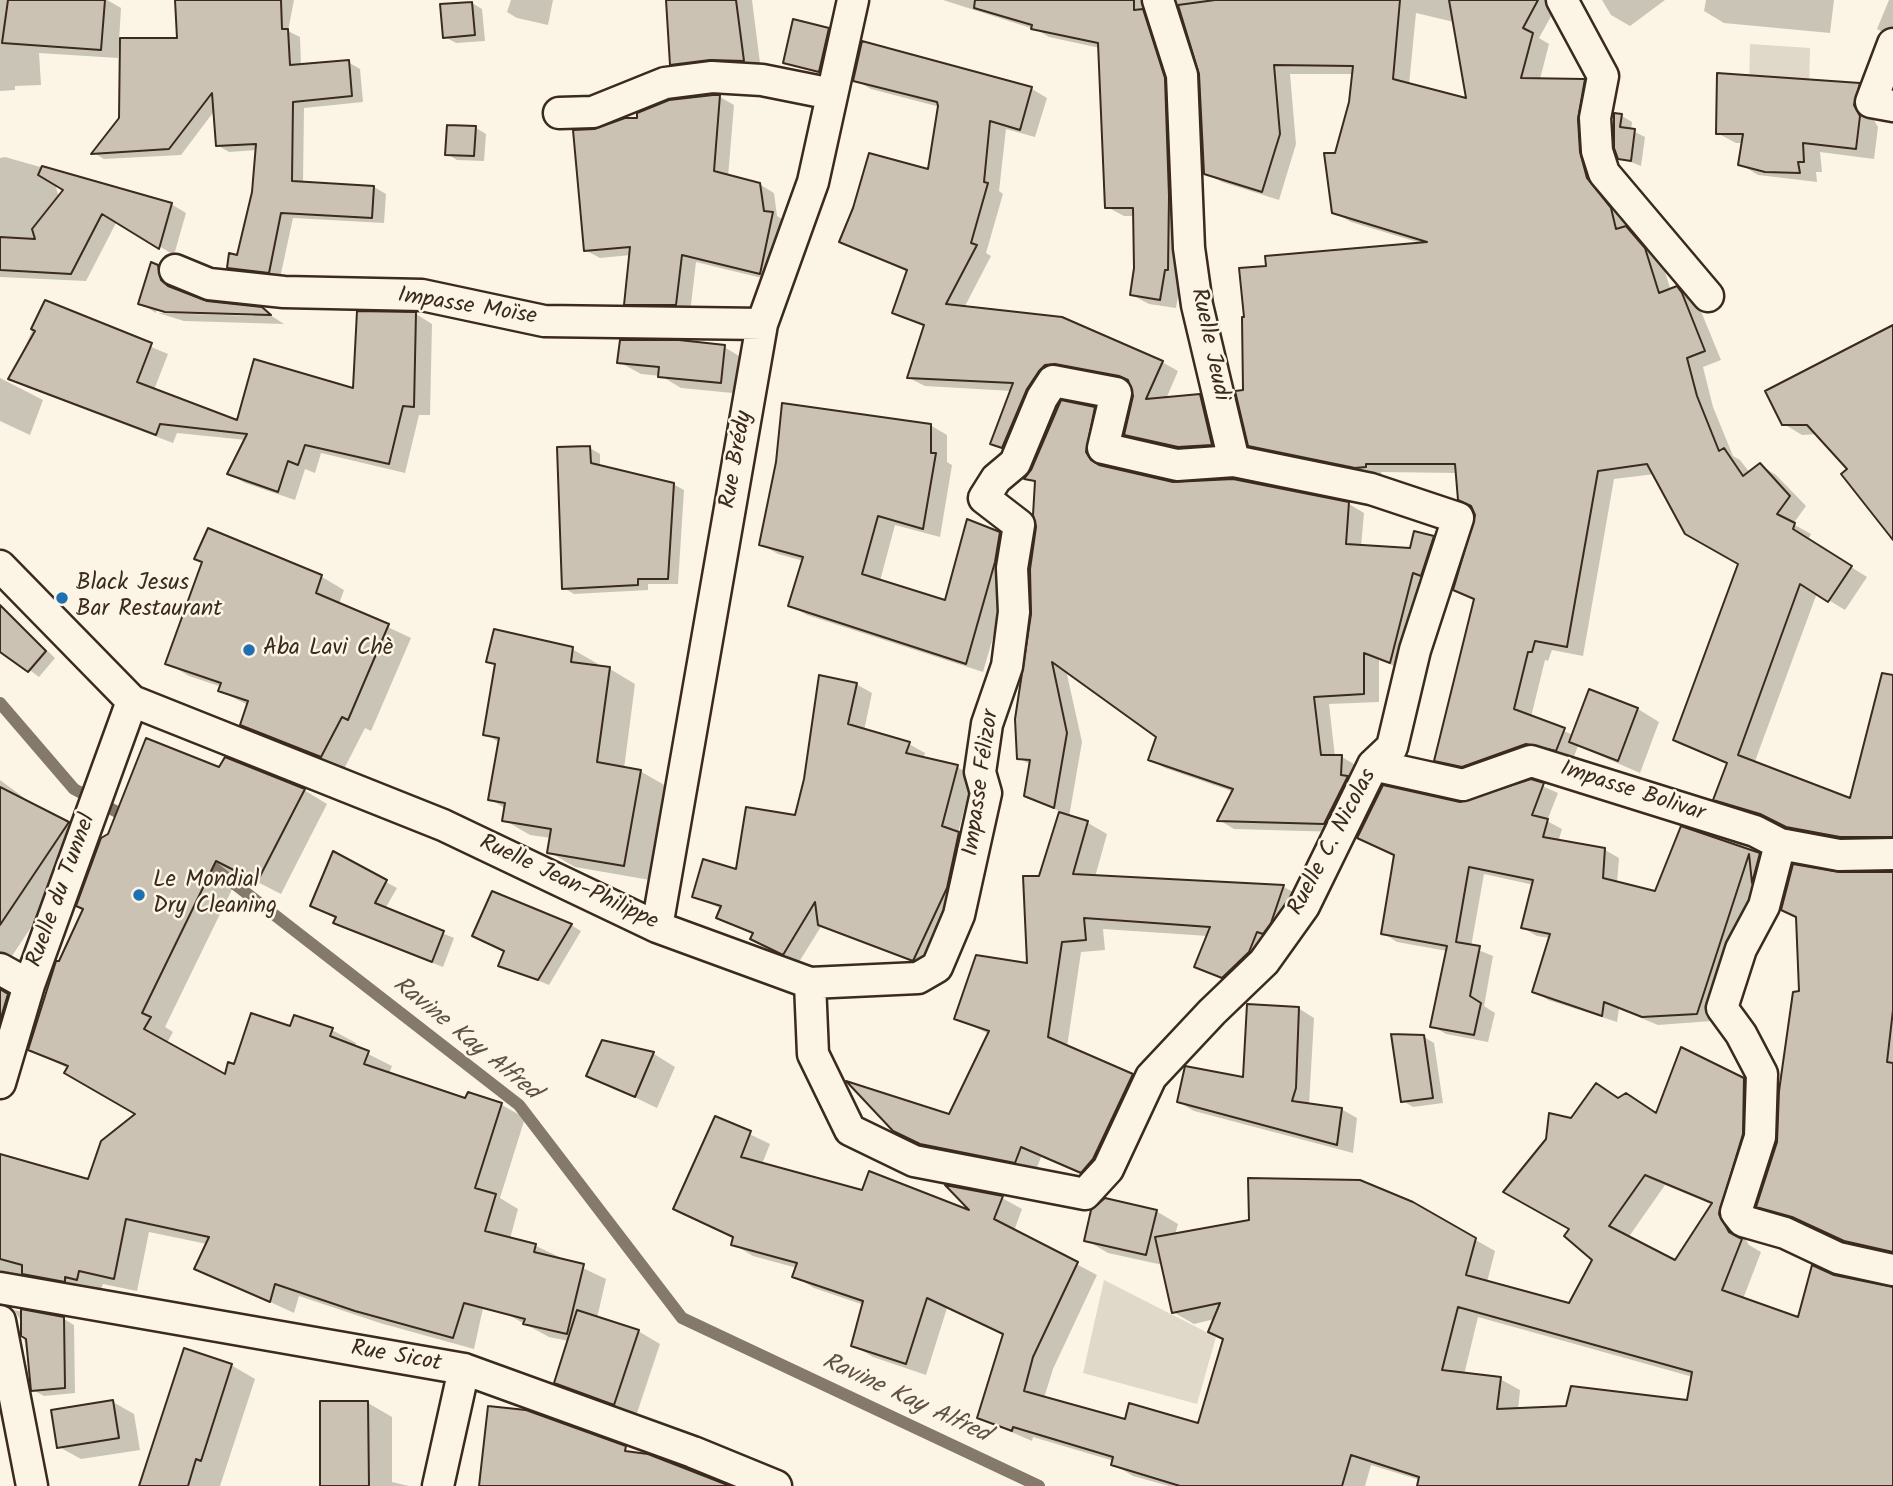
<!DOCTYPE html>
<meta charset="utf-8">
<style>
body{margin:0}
canvas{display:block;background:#fcf5e5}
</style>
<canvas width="1893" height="1486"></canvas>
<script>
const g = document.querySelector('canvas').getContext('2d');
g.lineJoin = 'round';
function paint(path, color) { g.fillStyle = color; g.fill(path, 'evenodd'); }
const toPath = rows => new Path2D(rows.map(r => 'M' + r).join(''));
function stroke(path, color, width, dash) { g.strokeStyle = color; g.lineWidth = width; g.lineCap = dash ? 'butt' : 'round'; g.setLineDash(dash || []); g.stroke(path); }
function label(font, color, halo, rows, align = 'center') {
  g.font = font + ' Kalam,sans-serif'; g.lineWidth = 5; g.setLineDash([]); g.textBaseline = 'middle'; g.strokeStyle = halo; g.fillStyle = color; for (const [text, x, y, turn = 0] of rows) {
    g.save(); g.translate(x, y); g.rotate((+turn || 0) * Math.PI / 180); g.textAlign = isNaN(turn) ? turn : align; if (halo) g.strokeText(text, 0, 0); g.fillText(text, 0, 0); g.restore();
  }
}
paint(toPath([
 [1750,44,1810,48,1809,91,1749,89],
 [1104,1280,1216,1337,1197,1404,1083,1373]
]), '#e0d8c8');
paint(toPath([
 [0,0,107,0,121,8,118,58,39,53,41,85,15,86,15,90,0,91],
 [177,0,294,0,288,31,300,37,301,66,348,62,360,69,363,102,304,108,303,183,374,187,386,194,384,223,293,218,280,278,240,274,228,267,238,257,253,193,257,150,229,152,217,145,215,110,181,155,104,159,94,153,178,40],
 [511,0,553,0,548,25,517,18,507,12],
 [666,0,752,0,761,71,689,74,671,64],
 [943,0,1160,0,1181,89,1181,278,1176,308,1149,304,1132,295,1136,268,1135,216,1124,216,1107,207,1100,48,1049,37,1037,30],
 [1176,0,1560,0,1539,38,1549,44,1540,79,1583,78,1599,88,1594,129,1630,230,1643,238,1661,259,1671,291,1677,288,1698,304,1721,360,1703,367,1713,407,1733,456,1740,460,1750,473,1760,465,1776,475,1806,506,1793,524,1811,534,1808,540,1867,577,1845,610,1817,593,1754,764,1851,800,1893,728,1893,845,1858,846,1804,836,1779,823,1731,808,1715,799,1729,764,1675,739,1740,563,1655,474,1614,479,1583,656,1552,650,1548,661,1545,660,1531,717,1573,735,1590,691,1638,709,1659,722,1640,773,1578,746,1573,759,1480,775,1453,769,1436,760,1476,600,1455,589,1477,515,1457,473,1381,472,1382,476,1373,476,1267,455,1250,445,1244,392,1424,244,1351,222,1334,212,1336,154,1351,103,1354,74,1290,74,1296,144,1279,200,1222,182,1205,173,1200,69],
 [1416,13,1454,22,1468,100,1409,85],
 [1602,0,1665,0,1630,26,1611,15],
 [1706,0,1834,0,1830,33,1724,23,1704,11],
 [1889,0,1893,0,1893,38,1877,29],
 [472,3,482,9,485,41,456,43,445,37],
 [828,29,839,35,830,77,785,62],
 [863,44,1032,89,1047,98,1035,137,1006,129,999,191,1003,194,986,253,991,256,964,308,1162,362,1178,371,1166,399,1200,396,1216,405,1227,453,1196,455,1142,443,1126,434,1135,396,1131,383,1073,372,1008,452,992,443,1012,391,925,386,909,378,925,327,894,312,908,272,841,241,929,171,940,107,871,89,855,80],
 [1859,84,1877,95,1872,117,1878,127,1874,159,1820,152,1822,172,1816,172,1817,182,1758,175,1740,164,1743,143,1736,143,1717,133],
 [720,97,734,105,728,177,759,184,774,193,777,216,787,222,774,281,696,262,690,313,640,312,626,304,631,255,600,258,585,250,594,131,638,120,670,102],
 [1622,116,1632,122,1631,130,1645,137,1641,166,1620,158,1616,147],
 [476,128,486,134,484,161,457,160,447,154],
 [5,157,171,204,186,213,174,255,117,221,86,281,0,277,0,158],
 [55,183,66,189,59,198],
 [158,267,175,277,178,292,206,303,261,309,284,324,184,321,158,313,255,316,246,312,156,310,156,313,140,303],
 [45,302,168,354,154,390,238,422,355,390,416,314,432,324,430,415,419,415,405,473,321,453,315,473,305,469,295,500,245,483,229,474,246,440,177,433,173,443,26,387,11,378],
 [1893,327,1893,529,1850,469,1818,434,1802,435,1784,424],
 [724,347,746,360,743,394,681,388,661,376,641,374,619,362],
 [0,378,43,400,30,435,0,421],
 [1094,408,1109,417,1101,462,1104,468,1173,484,1349,504,1364,513,1361,547,1411,550,1433,538,1448,546,1405,670,1379,660,1379,702,1329,704,1335,757,1342,757,1357,766,1340,832,1234,829,1219,820,1234,792,1165,768,1150,759,1158,737,1066,670,1082,742,1069,817,1088,823,1107,834,1095,877,1284,887,1303,898,1243,988,1196,966,1208,936,1103,929,1105,950,1081,952,1067,1047,1152,1086,1101,1183,1041,1157,1035,1173,941,1155,894,1130,950,1116,989,1034,956,1018,1029,965,1041,877,1061,812,1026,795,1031,765,1019,758,1038,528,1037,484,1026,478],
 [930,425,947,435,947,462,952,465,940,537,895,525,880,581,946,602,999,534,1016,544,1012,572,983,672,807,615,790,605,804,561,778,554,761,544],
 [590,448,600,454,600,467,673,484,684,490,678,584,648,584,648,590,574,594,564,588],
 [209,530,322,577,344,590,339,604,411,638,371,731,365,728,344,769,264,737,242,724,248,705,220,691,222,687,189,676,167,663,204,562],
 [0,606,55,658,39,677,0,648],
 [572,649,598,664,598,667,610,669,635,684,624,769,640,771,666,786,650,880,575,867,549,852,551,838,530,835,504,820,506,809,490,799,500,743,485,734,496,665,488,661],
 [856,684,872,693,864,731,909,744,925,753,923,759,957,767,973,776,958,833,975,843,929,968,822,925,799,962,767,947,754,934,719,917,722,909,694,897,738,871,796,817],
 [220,769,304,790,327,804,281,894,240,873,165,1027,173,1032,167,1043,226,1077,235,1067,291,1028,295,1018,332,1030,356,1043,354,1047,392,1066,389,1074,467,1101,469,1094,502,1105,525,1118,500,1198,518,1209,510,1239,536,1246,606,1279,597,1318,638,1331,660,1344,636,1416,578,1395,556,1382,569,1341,549,1337,501,1311,489,1281,474,1349,380,1323,299,1296,294,1313,197,1268,207,1244,149,1232,137,1291,103,1284,100,1292,6,1299,7,1310,17,1319,7,1328,19,1407,0,1410,0,1156,89,1181,138,1114,69,1069,30,1049],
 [0,780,39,809,91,837,0,974],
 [1531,781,1558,793,1547,821,1562,829,1558,842,1605,850,1619,858,1617,883,1656,893,1682,829,1759,855,1773,863,1757,884,1712,1021,1658,1025,1619,1009,1617,1022,1548,1000,1534,991,1550,938,1537,936,1523,928,1534,885,1484,874,1471,947,1493,956,1484,1006,1495,1013,1488,1042,1446,1034,1432,1026,1447,951,1397,942,1383,933,1460,804],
 [334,854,397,888,385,909,454,938,443,967,346,929,336,923,338,918,312,905],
 [1893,873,1893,1259,1866,1252,1814,1228,1778,1217,1758,1206,1778,1142,1801,993,1798,918,1783,910,1839,874],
 [571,925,581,931,549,985,500,965],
 [0,976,7,980,9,994,31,1009,0,1050],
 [1298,1008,1314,1018,1309,1105,1341,1109,1357,1118,1353,1153,1194,1111,1179,1102,1244,1079],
 [1424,1037,1434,1043,1443,1103,1413,1107,1403,1101],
 [603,1042,654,1054,675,1067,657,1108,588,1075],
 [1744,1080,1764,1091,1738,1227,1749,1245,1761,1252,1743,1299,1799,1319,1834,1277,1893,1287,1893,1486,1422,1486,1420,1480,1371,1465,1365,1486,1169,1486,1133,1476,1113,1464,1114,1461,1033,1437,1032,1441,979,1418,1005,1335,947,1308,926,1375,873,1357,853,1345,864,1305,814,1288,794,1276,797,1268,753,1256,733,1244,734,1238,675,1208,716,1118,770,1144,762,1164,863,1192,976,1214,1002,1198,1022,1209,1014,1231,1097,1275,1053,1369,1044,1398,1126,1421,1199,1425,1224,1340,1210,1332,1215,1319,1194,1324,1173,1312,1163,1265,1108,1253,1086,1240,1156,1211,1178,1224,1175,1235,1412,1204,1495,1251,1487,1282,1569,1305,1595,1260,1572,1229,1572,1120,1597,1085,1620,1099,1626,1095,1658,1114],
 [1665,1185,1713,1205,1676,1263,1628,1238],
 [1478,1317,1693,1377,1689,1401,1518,1410,1520,1390,1500,1379,1464,1375],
 [14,1310,64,1319,74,1325,75,1393,44,1396,33,1390,21,1321],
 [231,1365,255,1379,220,1486,140,1486],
 [113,1402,134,1414,140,1450,81,1459,59,1447],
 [368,1403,392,1417,392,1482,409,1486,322,1486]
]), '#0003');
stroke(toPath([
 [0,703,74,789,132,820],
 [200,857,519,1105,682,1318,1039,1486]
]), '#85796b', 12);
const building = toPath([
 [8,0,105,0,101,50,2,43,8,0],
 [175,0,281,0,282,29,288,29,290,65,349,60,352,96,293,102,292,181,374,186,372,218,281,213,269,273,227,268,229,253,237,255,252,192,256,144,216,146,212,93,169,149,91,154,119,118,120,38,177,38,175,0],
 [666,0,736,0,744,61,710,60,670,65,666,0],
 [975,0,1134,0,1134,10,1143,9,1165,78,1169,196,1168,270,1165,270,1160,300,1130,295,1134,268,1133,208,1105,208,1098,43,1031,29,1032,25,974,8,975,0],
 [1215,0,1400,0,1393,79,1466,98,1449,0,1538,0,1523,28,1533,33,1521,78,1585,79,1578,119,1580,152,1587,178,1611,208,1616,229,1626,226,1645,248,1659,293,1677,286,1682,293,1705,351,1687,358,1697,396,1719,451,1724,448,1743,476,1760,463,1790,496,1777,514,1795,523,1793,529,1852,566,1828,602,1800,584,1738,755,1850,798,1882,673,1893,675,1893,837,1840,837,1786,827,1760,814,1713,800,1727,763,1673,740,1738,564,1685,534,1647,464,1598,471,1567,647,1535,641,1532,652,1528,652,1514,709,1565,728,1556,751,1526,744,1462,767,1434,761,1474,599,1453,590,1475,515,1471,506,1458,500,1455,464,1366,464,1366,467,1355,468,1248,446,1235,391,1243,390,1242,317,1244,317,1239,268,1266,266,1265,256,1427,242,1332,213,1324,153,1335,153,1349,102,1353,66,1274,65,1280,134,1262,192,1204,174,1199,74,1178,5,1215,0],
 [472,2,475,35,443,38,440,4,472,2],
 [793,19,829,28,819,72,783,63,793,19],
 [862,41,1032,87,1020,130,990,121,984,182,988,183,971,243,977,245,946,304,1062,317,1163,361,1146,399,1200,394,1212,445,1178,447,1124,435,1133,396,1128,380,1119,376,1055,364,1045,365,1039,371,1027,389,1002,448,990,444,1013,383,907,378,924,325,892,313,907,270,839,242,853,208,869,153,928,169,938,106,937,102,853,81,862,41],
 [1717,73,1860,83,1854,105,1860,116,1856,149,1803,143,1804,162,1798,162,1800,173,1765,172,1738,165,1743,134,1716,134,1717,73],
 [713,95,720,95,714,171,760,183,764,211,773,212,760,274,682,255,676,305,624,305,630,247,584,251,573,130,594,129,625,118,637,118,637,113,669,100,713,95],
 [1614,113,1622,114,1620,127,1635,129,1631,161,1618,159,1614,148,1614,113],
 [447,125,476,126,474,156,445,155,447,125],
 [42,166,172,203,159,249,102,214,71,274,0,270,0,237,35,239,32,229,63,190,38,175,42,166],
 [151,262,158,265,161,280,168,286,207,301,262,307,271,315,165,312,138,304,151,262],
 [45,300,152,343,137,382,237,420,254,359,353,388,357,311,416,312,414,407,403,406,389,464,305,445,298,465,288,461,278,492,227,474,247,434,160,424,156,435,8,379,35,331,31,329,45,300],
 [1893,325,1893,540,1841,474,1847,469,1807,425,1782,425,1765,391,1893,325],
 [620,340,679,340,725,345,721,383,658,377,659,367,617,363,620,340],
 [1061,400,1095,407,1086,452,1091,460,1099,465,1173,482,1233,479,1349,502,1346,544,1410,548,1414,531,1434,536,1421,576,1413,573,1390,663,1364,653,1364,694,1314,697,1321,755,1342,755,1341,775,1348,776,1324,824,1217,821,1233,789,1148,760,1156,737,1052,662,1067,733,1054,808,1024,796,1030,760,1017,759,1015,719,1031,614,1030,569,1036,527,1033,515,1035,481,1024,479,1031,470,1061,400],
 [782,403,931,424,931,453,936,453,923,529,878,516,862,574,945,600,967,519,1000,532,995,562,966,664,788,606,803,557,759,545,776,462,782,403],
 [590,446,591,463,674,483,668,579,638,579,638,585,562,589,557,447,590,446],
 [208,528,322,575,316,593,389,624,348,720,342,717,321,757,240,725,248,701,218,691,221,683,165,664,202,562,194,559,208,528],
 [0,605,46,651,28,672,0,652,0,605],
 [494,629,573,647,571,662,610,667,597,762,641,770,624,866,547,853,551,829,502,821,505,803,488,800,499,738,483,735,495,664,486,662,494,629],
 [819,675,857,683,848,724,910,742,906,753,958,765,942,826,959,832,947,888,913,961,818,925,815,902,783,955,750,939,753,933,716,918,721,906,692,897,703,859,736,869,746,807,795,815,804,779,819,675],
 [1589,689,1638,708,1618,761,1569,742,1589,689],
 [146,738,219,767,225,757,305,789,257,882,216,861,142,1013,151,1017,144,1029,225,1074,228,1062,234,1064,251,1013,290,1026,294,1015,333,1028,330,1036,369,1051,364,1064,465,1098,468,1092,502,1103,475,1188,496,1194,485,1231,536,1244,534,1252,584,1264,567,1334,523,1324,525,1319,464,1303,453,1338,355,1311,275,1284,270,1302,194,1269,209,1237,126,1219,114,1279,79,1271,77,1280,65,1277,65,1282,22,1274,22,1265,0,1259,0,1154,88,1179,101,1141,135,1114,64,1073,68,1066,28,1050,56,961,59,961,83,909,76,906,101,838,108,834,146,738],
 [1531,779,1544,783,1532,815,1548,819,1543,837,1605,848,1603,878,1655,891,1681,826,1760,853,1752,883,1749,854,1697,1014,1642,1017,1604,1002,1602,1016,1532,992,1550,934,1521,928,1533,880,1469,867,1456,942,1480,946,1470,996,1481,1003,1474,1035,1430,1027,1447,946,1381,934,1394,855,1357,838,1383,785,1460,802,1531,779],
 [0,787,69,822,0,925,0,787],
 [1059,812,1088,821,1073,874,1284,885,1271,923,1263,934,1257,932,1249,952,1222,978,1194,967,1210,927,1084,918,1086,940,1062,942,1048,1037,1133,1074,1093,1159,1081,1173,1021,1147,1015,1163,920,1144,893,1131,846,1081,949,1114,989,1031,954,1019,976,955,1027,963,1023,876,1039,876,1059,812],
 [333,851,387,880,375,903,444,931,432,962,333,923,336,917,310,906,333,851],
 [1793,864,1839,872,1893,872,1893,1010,1887,1062,1893,1063,1893,1252,1844,1241,1792,1217,1756,1207,1777,1142,1779,1091,1793,992,1799,991,1796,917,1781,910,1793,864],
 [492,891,572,924,538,980,498,966,504,951,472,936,492,891],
 [0,989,8,994,0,1021,0,989],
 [1247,1004,1299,1007,1296,1088,1292,1101,1342,1108,1337,1145,1177,1102,1185,1066,1243,1077,1247,1004],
 [1391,1034,1424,1035,1433,1098,1401,1102,1391,1034],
 [602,1040,654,1052,635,1097,586,1076,602,1040],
 [1681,1047,1744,1078,1743,1134,1719,1214,1729,1232,1742,1239,1722,1290,1798,1317,1812,1265,1834,1275,1893,1287,1893,1486,1417,1486,1419,1477,1351,1455,1342,1486,1180,1486,1111,1465,1113,1457,1013,1427,1012,1431,977,1418,1003,1334,927,1298,906,1364,851,1346,863,1301,792,1277,797,1263,731,1245,733,1237,673,1209,715,1116,751,1131,741,1157,862,1190,869,1171,969,1210,945,1185,1003,1196,994,1219,1078,1262,1033,1357,1024,1391,1125,1419,1129,1403,1198,1423,1223,1339,1208,1332,1220,1303,1172,1313,1155,1237,1249,1220,1248,1178,1360,1180,1413,1202,1476,1238,1466,1275,1569,1303,1592,1260,1564,1236,1569,1229,1503,1192,1546,1139,1549,1113,1571,1118,1596,1083,1618,1098,1626,1093,1656,1113,1681,1047],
 [1645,1175,1712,1203,1675,1260,1609,1226,1645,1175],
 [1458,1307,1692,1372,1687,1400,1571,1386,1566,1406,1497,1409,1501,1377,1442,1370,1458,1307],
 [1105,1198,1157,1210,1146,1255,1084,1241,1091,1210,1105,1198],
 [21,1309,64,1317,65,1388,31,1391,26,1339,21,1336,21,1309],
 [577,1310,639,1330,614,1405,554,1383,577,1310],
 [184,1348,232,1364,201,1461,196,1459,188,1486,139,1486,184,1348],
 [113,1400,119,1438,57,1448,51,1410,113,1400],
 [320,1401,368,1401,369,1486,320,1486,320,1401],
 [488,1406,526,1410,626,1446,625,1451,648,1454,730,1486,479,1486,488,1406]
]);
paint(building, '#ccc2b3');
stroke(building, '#3b2a1e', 2);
const street = toPath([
 [1562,0,1603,76,1595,118,1597,151,1604,173,1708,296],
 [1893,44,1871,102,1893,106],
 [559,113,593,112,665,83,712,77,762,80,832,94],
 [175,270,209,284,284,292,422,295,544,321,762,324],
 [0,566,132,701,443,825,657,927,810,983,813,1054,850,1130,914,1161,1085,1194,1108,1169,1151,1077,1212,1012,1264,962,1304,906,1373,765,1392,747,1415,650,1458,518,1371,489,1234,461,1197,305,1189,248,1182,75,1158,0],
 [1373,765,1463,785,1531,761,1755,831,1780,844,1839,855,1893,854],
 [1780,844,1764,906,1741,949,1722,1008,1741,1034,1762,1074,1760,1137,1736,1212,1743,1221,1785,1233,1838,1258,1893,1270],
 [657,927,762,324,813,182,853,0],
 [0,969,29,985],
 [810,983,918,978,937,967,959,915,986,793,980,772,987,724,1007,666,1014,612,1012,568,1019,525,984,498,996,479,1015,463,1042,398,1053,381,1116,393,1103,448,1177,465,1234,461],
 [0,1083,29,985,132,701],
 [0,1288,464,1369,693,1452,776,1486],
 [0,1321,32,1486],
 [438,1486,464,1369]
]);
stroke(street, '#3b2a1e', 35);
stroke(street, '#fcf5e5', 30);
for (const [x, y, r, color] of [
 [62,598,7,"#1f6fb2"],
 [249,650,7,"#1f6fb2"],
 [139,895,7,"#1f6fb2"]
]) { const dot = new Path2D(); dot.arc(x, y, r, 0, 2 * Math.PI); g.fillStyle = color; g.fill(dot); stroke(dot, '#fcf5e5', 2.5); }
label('23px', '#3b2a1e', '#fcf5e5', [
 ["Impasse Moïse",467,308,9],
 ["Ruelle Jeudi",1208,345,78],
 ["Rue Brédy",738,460,-80],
 ["Impasse Félizor",983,783,-82],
 ["Impasse Bolivar",1632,793,18],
 ["Ruelle C. Nicolas",1334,843,-62],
 ["Ruelle Jean-Philippe",568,884,25],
 ["Ruelle du Tunnel",63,891,-70],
 ["Rue Sicot",396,1358,10]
]);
label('23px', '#3b2a1e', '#fcf5e5', [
 ["Black Jesus",76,585],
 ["Bar Restaurant",76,611],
 ["Aba Lavi Chè",263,650],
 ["Le Mondial",153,882],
 ["Dry Cleaning",153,908]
], 'left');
label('italic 24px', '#605144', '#fcf5e5', [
 ["Ravine Kay Alfred",465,1040,39],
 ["Ravine Kay Alfred",905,1400,25]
]);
</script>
